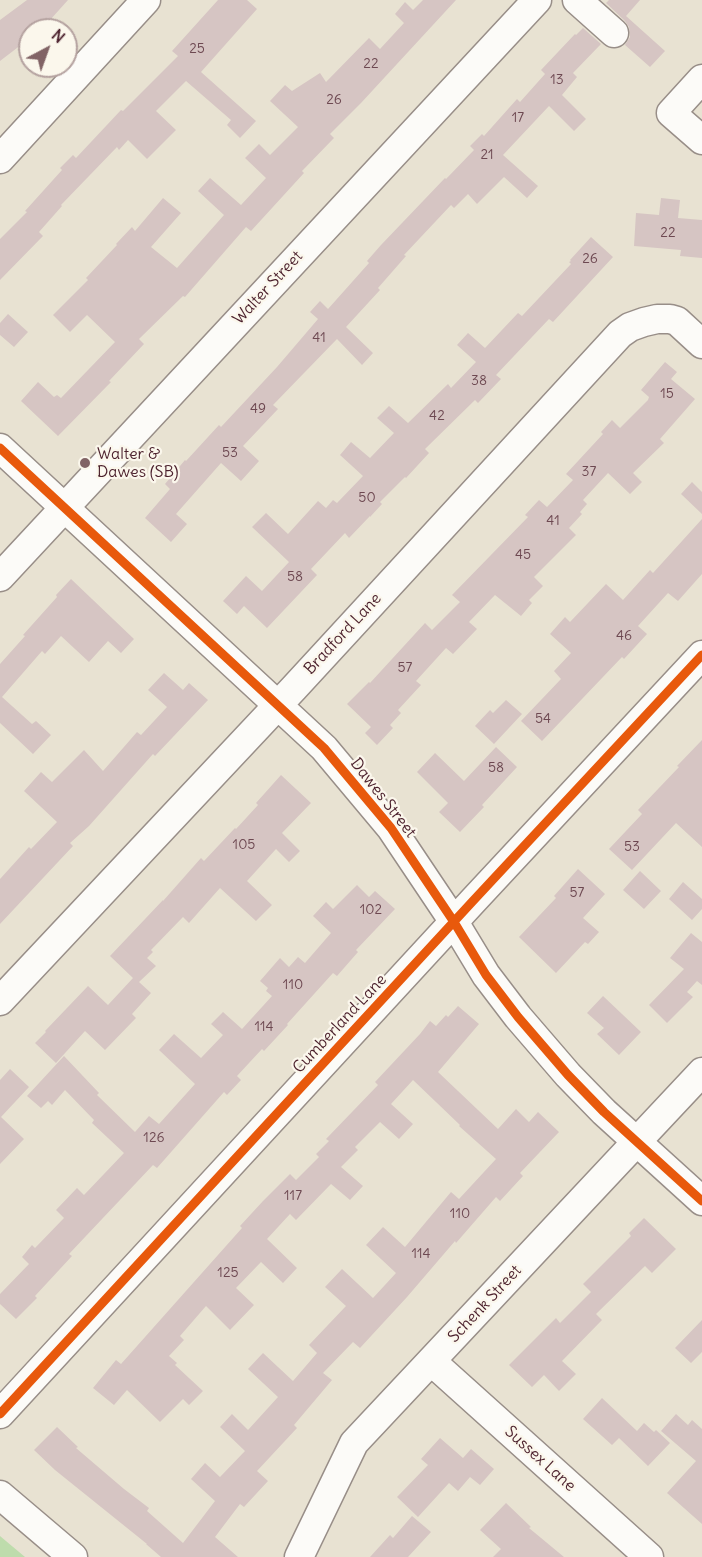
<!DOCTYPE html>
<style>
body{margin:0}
#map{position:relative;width:702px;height:1557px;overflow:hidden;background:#e8e2d2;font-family:Delius,sans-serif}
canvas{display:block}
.north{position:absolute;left:18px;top:18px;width:60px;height:60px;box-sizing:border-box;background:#fbf7ec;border:2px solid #b4a19f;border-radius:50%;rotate:41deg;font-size:16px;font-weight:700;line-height:24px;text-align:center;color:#4a1f2b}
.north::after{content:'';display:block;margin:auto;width:21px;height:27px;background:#816365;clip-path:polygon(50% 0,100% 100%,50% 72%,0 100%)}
</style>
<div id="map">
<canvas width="702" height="1557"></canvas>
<div class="north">N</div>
</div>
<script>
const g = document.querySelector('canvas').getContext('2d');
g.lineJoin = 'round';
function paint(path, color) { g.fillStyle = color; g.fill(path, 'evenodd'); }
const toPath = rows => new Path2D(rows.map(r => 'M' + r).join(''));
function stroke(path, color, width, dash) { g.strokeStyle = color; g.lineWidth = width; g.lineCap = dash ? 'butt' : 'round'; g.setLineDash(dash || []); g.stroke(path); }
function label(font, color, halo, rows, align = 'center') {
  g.font = font + ' Delius,sans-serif'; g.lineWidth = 4.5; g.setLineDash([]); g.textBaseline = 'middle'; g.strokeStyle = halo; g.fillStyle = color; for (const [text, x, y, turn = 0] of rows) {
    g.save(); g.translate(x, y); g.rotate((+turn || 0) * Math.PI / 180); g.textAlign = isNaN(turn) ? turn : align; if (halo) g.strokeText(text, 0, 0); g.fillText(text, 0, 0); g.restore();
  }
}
paint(toPath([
 [0,1536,25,1557,0,1557]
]), '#bedcac');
paint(toPath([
 [27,0,68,0,41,30,30,30,30,38,0,61,0,20],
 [218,0,247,0,257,9,201,72,256,121,240,138,227,125,231,120,186,81,156,111,176,130,147,159,128,140,119,150,117,147,61,205,62,206,39,232,43,236,0,280,0,239,27,212,25,211,62,170,60,168,73,155,76,158,121,110,123,111,178,56,172,51],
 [423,0,456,0,361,103,330,134,334,138,302,171,304,173,251,231,246,227,185,297,183,296,139,339,144,344,109,381,111,382,58,436,21,401,38,382,54,397,57,395,61,398,115,342,87,315,70,332,53,315,88,280,86,278,117,245,116,244,132,227,135,231,163,198,181,213,151,247,177,268,224,215,198,191,210,178,241,205,266,178,245,158,259,144,270,155,298,127,270,101,285,85,292,91,320,73,326,82,369,38,380,49,404,23,395,14,405,2,413,10],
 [609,0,640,0,626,16,665,51,650,67,625,45,630,37,629,27,625,21,606,3],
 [583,28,601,44,573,73,577,77,562,95,586,119,574,131,549,106,503,155,538,186,527,198,504,177,477,204,468,194,454,208,451,205,404,255,406,256,378,288,380,290,346,327,373,353,362,365,337,339,273,405,278,409,243,446,259,461,241,481,221,463,176,514,187,524,171,542,145,518,170,489,165,484,185,460,186,461,219,425,221,427,277,367,318,319,310,312,320,301,328,309,369,263,367,261,381,245,445,178,446,179,474,150,470,146,482,134,484,136,517,99,520,102,545,74,541,70,575,34,576,35],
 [661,198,680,200,678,218,702,220,702,258,680,256,681,250,634,246,636,213,659,215],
 [591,237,613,257,553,322,549,319,496,375,501,379,478,403,475,400,425,449,429,453,406,478,405,477,380,502,382,504,370,517,370,516,349,538,345,533,311,569,317,575,267,628,244,606,237,614,223,601,246,576,262,591,289,562,252,527,266,513,288,534,318,501,326,508,333,500,337,503,363,476,340,455,351,442,370,458,394,433,377,418,389,406,408,423,448,384,451,388,476,362,457,345,468,333,485,348,518,313,522,316,571,264,569,262,571,261,570,260],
 [8,314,28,332,14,347,0,335,0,323],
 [665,362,677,372,671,379,695,399,660,439,664,443,633,473,642,482,630,494,608,473,583,500,587,504,580,512,582,514,569,528,576,535,534,577,543,586,529,600,532,603,521,616,495,595,469,622,477,629,453,654,446,648,416,681,421,685,398,710,401,713,390,725,393,728,377,745,365,733,371,727,347,704,369,682,370,683,425,623,432,630,460,602,452,595,528,517,525,515,539,500,547,507,573,480,566,474,603,434,601,432,612,420,620,428,648,400,649,397,641,390],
 [692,482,702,492,702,514,681,494],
 [702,519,702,574,678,601,668,593,638,626,647,634,624,659,622,657,542,741,521,721,561,679,554,671,571,653,550,634,565,617,570,622,606,584,623,600,650,570,653,573],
 [71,579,134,639,121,653,108,641,89,662,61,636,45,654,42,651,2,697,32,724,36,721,51,735,33,754,0,723,0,664,25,636,23,635,57,597,56,595],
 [164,673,183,690,189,683,208,700,155,756,153,754,89,826,70,843,73,846,0,924,0,879,29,847,31,849,57,822,24,791,41,772,52,782,84,750,103,771,137,732,141,735,167,707,148,690],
 [506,700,522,714,494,744,475,726,490,710,493,713],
 [702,740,702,847,676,823,632,870,609,849,642,814,638,810,679,767,677,766],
 [496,747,517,767,482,805,484,807,460,832,439,812,448,803,417,772,435,753,464,781],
 [281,775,311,803,282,833,300,851,289,862,276,849,247,881,272,905,256,921,220,888,189,923,183,917,151,950,153,952,147,958,156,966,139,982,151,993,132,1014,136,1018,105,1050,85,1031,56,1063,35,1043,46,1032,45,1031,88,986,108,1005,133,978,110,956,163,900,163,901,201,858,204,861,235,828,236,829,258,805,256,803],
 [578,869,605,894,583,918,599,932,588,944,585,942,556,973,519,937,556,898,554,896],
 [640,871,661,891,644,909,623,890],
 [683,882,702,899,702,909,692,920,669,899],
 [357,885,369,897,375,891,395,909,356,950,358,952,337,976,333,973,287,1024,288,1025,264,1051,262,1049,237,1076,241,1080,227,1095,224,1092,157,1168,153,1165,69,1254,72,1256,35,1296,37,1298,16,1319,0,1304,0,1294,29,1264,22,1257,32,1245,35,1248,64,1218,56,1210,77,1188,84,1195,124,1153,92,1123,94,1120,65,1090,52,1105,48,1101,41,1108,27,1096,64,1056,99,1093,97,1095,135,1132,149,1116,159,1124,195,1084,159,1050,174,1034,201,1058,223,1035,211,1024,223,1012,242,1029,272,996,266,991,268,988,260,981,280,958,289,967,298,957,305,963,331,933,313,916,326,902,333,909],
 [691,933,702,942,702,985,697,981,687,992,693,997,667,1023,649,1005,684,969,670,958],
 [603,996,641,1032,619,1055,597,1034,604,1028,587,1013],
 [458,1006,479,1024,438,1072,498,1129,516,1109,529,1122,538,1112,559,1132,520,1173,523,1176,500,1201,496,1197,456,1243,455,1241,407,1297,360,1348,353,1342,323,1373,332,1380,294,1425,297,1428,257,1471,268,1481,244,1507,240,1504,215,1537,238,1557,161,1557,146,1544,147,1544,55,1470,34,1450,57,1427,78,1447,76,1448,124,1489,149,1508,147,1511,183,1543,215,1501,191,1479,205,1463,220,1477,245,1451,220,1427,232,1414,248,1430,278,1397,248,1369,263,1353,293,1381,317,1353,309,1345,346,1306,325,1287,342,1269,373,1298,396,1273,366,1245,383,1227,405,1247,451,1192,459,1199,496,1159,459,1126,460,1125,413,1080,391,1104,413,1124,399,1139,380,1122,355,1147,358,1150,341,1167,363,1186,350,1200,331,1184,296,1220,290,1214,267,1239,297,1268,283,1283,261,1262,236,1288,254,1305,230,1330,206,1306,180,1336,184,1340,169,1356,177,1363,175,1365,203,1391,189,1405,183,1399,160,1422,127,1390,114,1405,93,1388,116,1360,121,1364,242,1228,240,1226,263,1201,290,1174,296,1180,319,1157,316,1154,329,1141,326,1139,378,1085,375,1082,420,1034,430,1021,436,1026,446,1015,448,1017],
 [10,1069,29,1087,1,1117,24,1139,0,1164,0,1080],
 [644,1218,676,1249,652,1273,645,1266,596,1314,602,1320,562,1361,576,1374,559,1391,544,1375,532,1387,509,1365,556,1318,560,1323,591,1292,583,1284,631,1236,629,1233],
 [702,1320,702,1352,691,1363,675,1348],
 [602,1398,637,1431,644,1423,654,1432,656,1430,670,1443,648,1466,619,1438,612,1445,583,1419],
 [676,1414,688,1425,692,1420,702,1429,702,1524,667,1493,696,1461,661,1431],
 [440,1438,463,1458,471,1449,494,1469,480,1485,470,1477,458,1491,449,1483,418,1517,397,1497,428,1465,421,1459],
 [506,1503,531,1527,529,1528,564,1557,493,1557,501,1549,480,1530],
 [412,1516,431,1532,408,1557,370,1557,390,1535,393,1538]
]), '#d6c5c3');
const minor = toPath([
 [577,0,614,33],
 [702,79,671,113,702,140],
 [0,159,146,0],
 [0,448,324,748,391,828,454,922,486,975,518,1017,568,1075,604,1112,702,1201],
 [0,577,537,0],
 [0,1001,294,688,620,334,630,327,644,322,657,319,670,319,677,321,702,344],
 [431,1361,649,1557],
 [0,1414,472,902,702,655],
 [0,1495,73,1557],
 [299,1557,354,1443,702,1072]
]);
stroke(minor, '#988e88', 31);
stroke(minor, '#fcfbf8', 28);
stroke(toPath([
 [0,448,324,748,391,828,454,922,486,975,518,1017,568,1075,604,1112,702,1201],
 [0,1414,472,902,702,655]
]), '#e8590c', 9);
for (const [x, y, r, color] of [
 [85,463,6,"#816365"]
]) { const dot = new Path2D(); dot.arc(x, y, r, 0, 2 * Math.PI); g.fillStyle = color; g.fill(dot); stroke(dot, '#fbf7ec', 2); }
label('14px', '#6d4851', null, [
 ["25",197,49],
 ["22",371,64],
 ["13",557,80],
 ["26",334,100],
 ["17",518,118],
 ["21",487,155],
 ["22",668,233],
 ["26",590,259],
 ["41",319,338],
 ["38",479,381],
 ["15",667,394],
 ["49",258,409],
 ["42",437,416],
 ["53",230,453],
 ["37",589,472],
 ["50",367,498],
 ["41",553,521],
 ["45",523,555],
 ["58",295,577],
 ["46",624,636],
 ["57",405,668],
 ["54",543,719],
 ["58",496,768],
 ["105",244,845],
 ["53",632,847],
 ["57",577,893],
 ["102",371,910],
 ["110",293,985],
 ["114",264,1027],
 ["126",154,1138],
 ["117",293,1196],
 ["110",460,1214],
 ["114",421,1254],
 ["125",228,1273]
]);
label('16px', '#4a1f2b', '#fbf7ec', [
 ["Walter Street",268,288,-47],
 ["Bradford Lane",343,634,-47],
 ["Dawes Street",383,798,52],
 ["Cumberland Lane",340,1024,-47],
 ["Schenk Street",485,1304,-47],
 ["Sussex Lane",540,1459,42]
]);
label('16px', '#4a1f2b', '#fbf7ec', [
 ["Walter &",97,454],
 ["Dawes (SB)",97,472]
], 'left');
</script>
